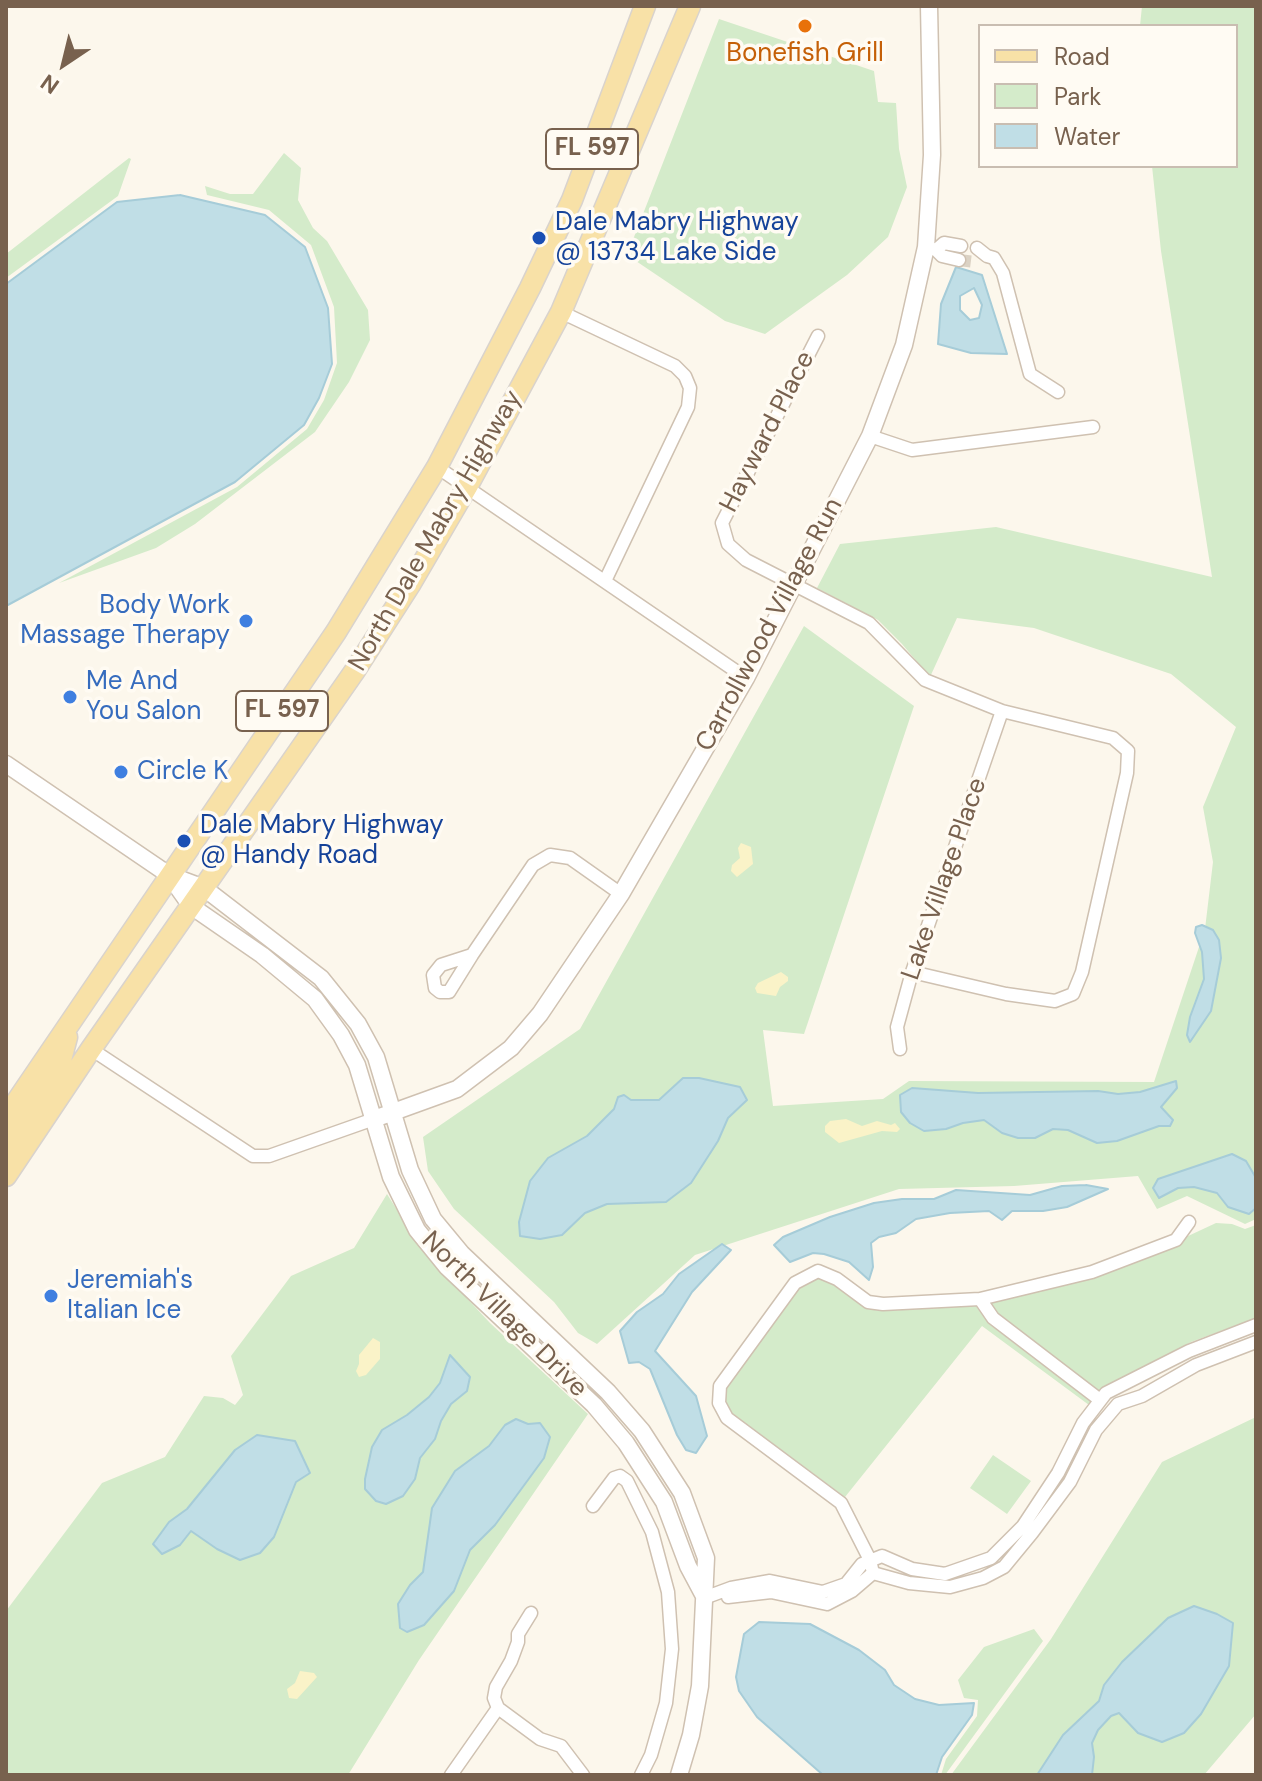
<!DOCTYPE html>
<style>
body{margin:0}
#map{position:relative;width:1262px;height:1781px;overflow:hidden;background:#fcf7ec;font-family:"DM Sans",sans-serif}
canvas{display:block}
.frame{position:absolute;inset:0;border:8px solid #78614e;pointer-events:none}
.legend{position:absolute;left:978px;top:24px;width:260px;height:144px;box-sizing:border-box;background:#fffbf3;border:2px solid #c9bdb1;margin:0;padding:10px 14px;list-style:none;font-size:24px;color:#78614e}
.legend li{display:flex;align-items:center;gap:16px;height:40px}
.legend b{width:40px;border:2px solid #c9bdb1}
.north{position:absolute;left:24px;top:24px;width:80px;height:80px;-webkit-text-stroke:6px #fffbf3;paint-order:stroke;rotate:215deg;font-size:22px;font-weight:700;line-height:32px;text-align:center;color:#78614e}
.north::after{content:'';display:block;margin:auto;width:28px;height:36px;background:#78614e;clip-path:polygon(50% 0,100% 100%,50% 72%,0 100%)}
</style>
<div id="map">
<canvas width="1262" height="1781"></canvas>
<div class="frame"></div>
<ul class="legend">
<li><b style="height:10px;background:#f8e1a7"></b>Road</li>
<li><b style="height:22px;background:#d4ebca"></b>Park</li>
<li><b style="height:22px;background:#c0dee6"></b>Water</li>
</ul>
<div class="north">N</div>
</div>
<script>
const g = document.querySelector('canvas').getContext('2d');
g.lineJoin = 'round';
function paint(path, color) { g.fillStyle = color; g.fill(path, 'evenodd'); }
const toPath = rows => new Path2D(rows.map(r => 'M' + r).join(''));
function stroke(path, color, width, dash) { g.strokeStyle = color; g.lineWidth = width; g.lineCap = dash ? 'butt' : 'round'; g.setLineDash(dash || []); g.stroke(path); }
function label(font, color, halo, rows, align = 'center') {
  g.font = font + ' "DM Sans",sans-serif'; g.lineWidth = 7; g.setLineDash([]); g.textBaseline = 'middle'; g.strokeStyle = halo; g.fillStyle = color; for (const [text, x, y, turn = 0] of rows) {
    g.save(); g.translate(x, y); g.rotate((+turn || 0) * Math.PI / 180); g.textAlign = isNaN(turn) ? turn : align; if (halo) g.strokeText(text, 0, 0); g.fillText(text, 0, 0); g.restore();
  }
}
paint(toPath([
 [1142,6,1256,6,1256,1219,1245,1224,1187,1196,1157,1209,1138,1176,1014,1186,899,1189,695,1255,597,1344,578,1333,554,1302,454,1209,428,1171,423,1137,580,1029,804,626,914,706,804,1034,763,1030,773,1106,883,1099,909,1081,1154,1082,1205,929,1213,862,1203,807,1236,727,1171,674,1034,628,957,618,930,677,902,644,878,620,817,588,840,544,996,527,1212,577,1161,251,1152,166,1236,166,1236,26,1140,26],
 [719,19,874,71,878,102,896,103,899,149,907,187,888,237,847,275,765,334,725,321,627,255],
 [284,153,301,168,298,200,313,228,327,241,368,310,370,340,349,382,315,432,195,524,156,548,59,583,237,487,307,429,324,400,337,363,334,307,311,245,269,210,207,195,205,186,230,194,253,194],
 [129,158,131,159,118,196,6,278,6,254],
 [387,1194,423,1251,490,1323,588,1414,419,1660,348,1775,6,1775,6,1611,102,1483,165,1457,204,1396,223,1398,235,1405,243,1395,231,1356,291,1276,354,1248],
 [1216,1223,1232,1224,1245,1229,1256,1225,1256,1318,1191,1342,1099,1391,998,1313,991,1303,1094,1278,1177,1246,1186,1237],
 [817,1278,834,1284,867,1309,883,1311,976,1306,989,1324,1091,1402,1089,1405,982,1326,845,1497,732,1413,726,1401,726,1388,799,1288],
 [1256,1417,1256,1714,1204,1775,951,1775,1051,1639,1162,1462],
 [993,1455,1031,1481,1007,1514,970,1488],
 [1034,1629,1043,1641,945,1775,941,1775,946,1759,977,1716,978,1700,964,1698,958,1680,984,1647]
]), '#d4ebca');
paint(toPath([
 [741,843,751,847,753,864,737,877,731,871,732,865,740,858,738,848],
 [781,972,788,977,788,981,780,987,776,996,757,993,755,988,758,983],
 [846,1119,862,1126,877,1121,891,1125,895,1123,900,1129,897,1132,882,1131,839,1143,825,1132,825,1126,830,1121],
 [373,1338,380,1342,380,1359,366,1375,359,1377,356,1371,359,1364,359,1355],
 [300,1671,314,1673,317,1677,297,1699,289,1698,287,1689,295,1683]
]), '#faf3c8');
const water = toPath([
 [180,195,265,215,305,247,328,308,332,364,319,398,304,425,235,482,6,606,6,284,117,202,180,195],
 [956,267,982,275,1007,354,971,353,938,344,941,304,956,267],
 [974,288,982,305,979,318,970,320,960,310,960,296,974,288],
 [1202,925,1213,930,1219,940,1221,958,1211,1011,1190,1042,1187,1035,1190,1017,1204,979,1202,952,1195,933,1196,927,1202,925],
 [683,1078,699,1078,740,1087,747,1100,728,1118,718,1141,691,1183,666,1202,607,1204,585,1213,562,1235,540,1239,520,1236,519,1222,530,1181,548,1158,587,1136,614,1109,618,1097,624,1095,631,1100,659,1100,683,1078],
 [1176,1081,1177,1088,1161,1107,1173,1120,1170,1126,1159,1126,1117,1141,1097,1143,1068,1130,1053,1129,1035,1138,1018,1138,1002,1133,984,1120,963,1123,946,1129,924,1131,910,1123,901,1112,900,1095,912,1088,978,1093,1098,1091,1118,1094,1140,1092,1176,1081],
 [1232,1154,1246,1161,1256,1178,1256,1208,1249,1214,1228,1207,1217,1193,1194,1187,1178,1188,1159,1198,1153,1188,1158,1179,1232,1154],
 [1086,1185,1108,1189,1067,1207,1043,1211,1012,1211,1002,1220,989,1211,950,1213,916,1219,896,1233,879,1237,871,1243,873,1267,869,1280,849,1262,824,1254,813,1253,790,1262,774,1245,783,1237,830,1217,874,1203,902,1199,934,1199,956,1190,1030,1195,1062,1186,1086,1185],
 [722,1244,731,1250,692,1292,655,1351,696,1396,707,1436,696,1453,686,1450,677,1435,650,1369,639,1362,629,1363,620,1331,637,1312,663,1294,679,1274,722,1244],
 [450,1355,470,1377,467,1391,451,1404,441,1421,435,1439,420,1458,415,1479,403,1496,386,1504,376,1501,365,1489,365,1479,372,1447,382,1430,407,1415,429,1397,440,1383,450,1355],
 [516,1419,528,1424,540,1423,550,1437,544,1458,495,1525,470,1550,454,1591,424,1625,407,1632,400,1628,398,1604,410,1585,423,1572,432,1508,455,1471,489,1446,505,1425,516,1419],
 [257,1435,295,1441,310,1473,296,1482,274,1537,260,1553,240,1560,217,1549,191,1531,180,1545,162,1554,153,1544,169,1522,187,1509,235,1450,257,1435],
 [1194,1606,1217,1614,1233,1623,1229,1666,1201,1714,1184,1733,1162,1742,1138,1733,1119,1713,1111,1716,1098,1730,1092,1743,1094,1757,1092,1775,1037,1775,1063,1735,1099,1701,1104,1685,1122,1662,1168,1618,1194,1606],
 [759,1622,810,1624,859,1650,885,1670,894,1685,915,1699,939,1705,974,1703,972,1715,942,1757,936,1775,823,1775,757,1717,739,1691,736,1677,744,1634,759,1622]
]);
paint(water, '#c0dee6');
stroke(water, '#a6ccd8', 2);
stroke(toPath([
 [959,260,975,262]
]), '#dbd2c4', 12, [12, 6]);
const minor = toPath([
 [926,247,936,250,942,256,959,260],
 [977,248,987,256,994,258,1003,273,1030,374,1058,392],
 [936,250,944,243,961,246],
 [561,312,675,366,685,376,690,388,688,407,605,581],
 [818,336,722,523,728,544,746,560,869,623,925,680,1002,711,1113,738,1128,751,1127,773,1082,972,1073,994,1055,1001,1006,994,912,972],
 [870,436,912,450,1093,427],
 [437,467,746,678],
 [472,955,449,992,440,992,435,988,433,975,441,965,472,955,533,865,550,855,570,858,621,894],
 [91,1049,253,1156,269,1156,374,1119],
 [900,1049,897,1027,912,972,1002,711],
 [980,1299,993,1318,1100,1400],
 [593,1506,614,1478,620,1476,627,1481,652,1532,668,1592,672,1649,666,1703,651,1755,641,1775],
 [873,1573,870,1560,841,1503,727,1418,719,1403,720,1386,795,1283,818,1271,837,1279,868,1302,883,1304,980,1299,1092,1272,1176,1240,1189,1222],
 [728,1597,771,1592,827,1604,852,1591,873,1573,909,1583,950,1587,983,1578,1004,1567,1032,1533,1070,1482,1096,1430,1118,1404,1142,1396,1196,1365,1256,1342],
 [704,1598,731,1588,770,1581,823,1592,846,1584,862,1564,882,1556,912,1569,945,1574,991,1558,1023,1526,1058,1473,1083,1423,1106,1393,1189,1351,1256,1325],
 [498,1708,540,1739,561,1746,583,1775],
 [451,1775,498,1708,494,1698,496,1687,511,1661,518,1642,518,1634,531,1613]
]);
const tertiary = toPath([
 [6,764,169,875,204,888,321,978,358,1024,376,1057,410,1170,433,1219,462,1254,608,1392,642,1431,682,1493,706,1558,700,1686,691,1735,679,1775],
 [169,875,191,906,262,955,315,999,341,1035,357,1065,391,1177,417,1230,447,1267,594,1405,626,1443,664,1502,688,1566,704,1596],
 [374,1119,457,1089,511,1048,540,1014,621,894,746,678,870,436,904,345,926,247,932,155,929,6]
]);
const primary = toPath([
 [6,1117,336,632,437,467,530,288,572,200,645,6],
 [6,1145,60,1064,67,1037],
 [6,1176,91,1049,354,672,411,583,467,487,561,312,690,6]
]);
stroke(minor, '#cfc1b1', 15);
stroke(tertiary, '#cfc1b1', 19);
stroke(primary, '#d9d3cd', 23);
stroke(minor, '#fff', 12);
stroke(tertiary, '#fff', 16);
stroke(primary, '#f8e1a7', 20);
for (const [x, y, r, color] of [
 [805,26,8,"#e8710a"],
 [539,238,8,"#1a4fb4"],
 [246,621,8,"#3f7fe0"],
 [70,697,8,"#3f7fe0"],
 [121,772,8,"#3f7fe0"],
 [184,841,8,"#1a4fb4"],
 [51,1296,8,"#3f7fe0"]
]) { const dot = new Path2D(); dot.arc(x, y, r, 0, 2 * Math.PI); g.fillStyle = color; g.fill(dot); stroke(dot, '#fffbf3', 3); }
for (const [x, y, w] of [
 [592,149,92],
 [282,711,92]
]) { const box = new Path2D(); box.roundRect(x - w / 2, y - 20, w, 40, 6); g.fillStyle = '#fffbf3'; g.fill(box); stroke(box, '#78614e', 2); }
label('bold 24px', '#78614e', null, [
 ["FL 597",592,149],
 ["FL 597",282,711]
]);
label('26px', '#c56008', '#fffbf3', [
 ["Bonefish Grill",805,54]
]);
label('26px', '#164399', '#fffbf3', [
 ["Dale Mabry Highway",555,223],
 ["@ 13734 Lake Side",555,253],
 ["Dale Mabry Highway",200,826],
 ["@ Handy Road",200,856]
], 'left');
label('26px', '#78614e', '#fffbf3', [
 ["Hayward Place",768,432,-63],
 ["North Dale Mabry Highway",436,531,-60],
 ["Carrollwood Village Run",770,625,-62],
 ["Lake Village Place",945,879,-71],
 ["North Village Drive",504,1315,45]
]);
label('26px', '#366cbe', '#fffbf3', [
 ["Body Work",230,606,"right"],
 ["Massage Therapy",230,636,"right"],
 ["Me And",86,682],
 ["You Salon",86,712],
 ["Circle K",137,772],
 ["Jeremiah's",67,1281],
 ["Italian Ice",67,1311]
], 'left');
</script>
